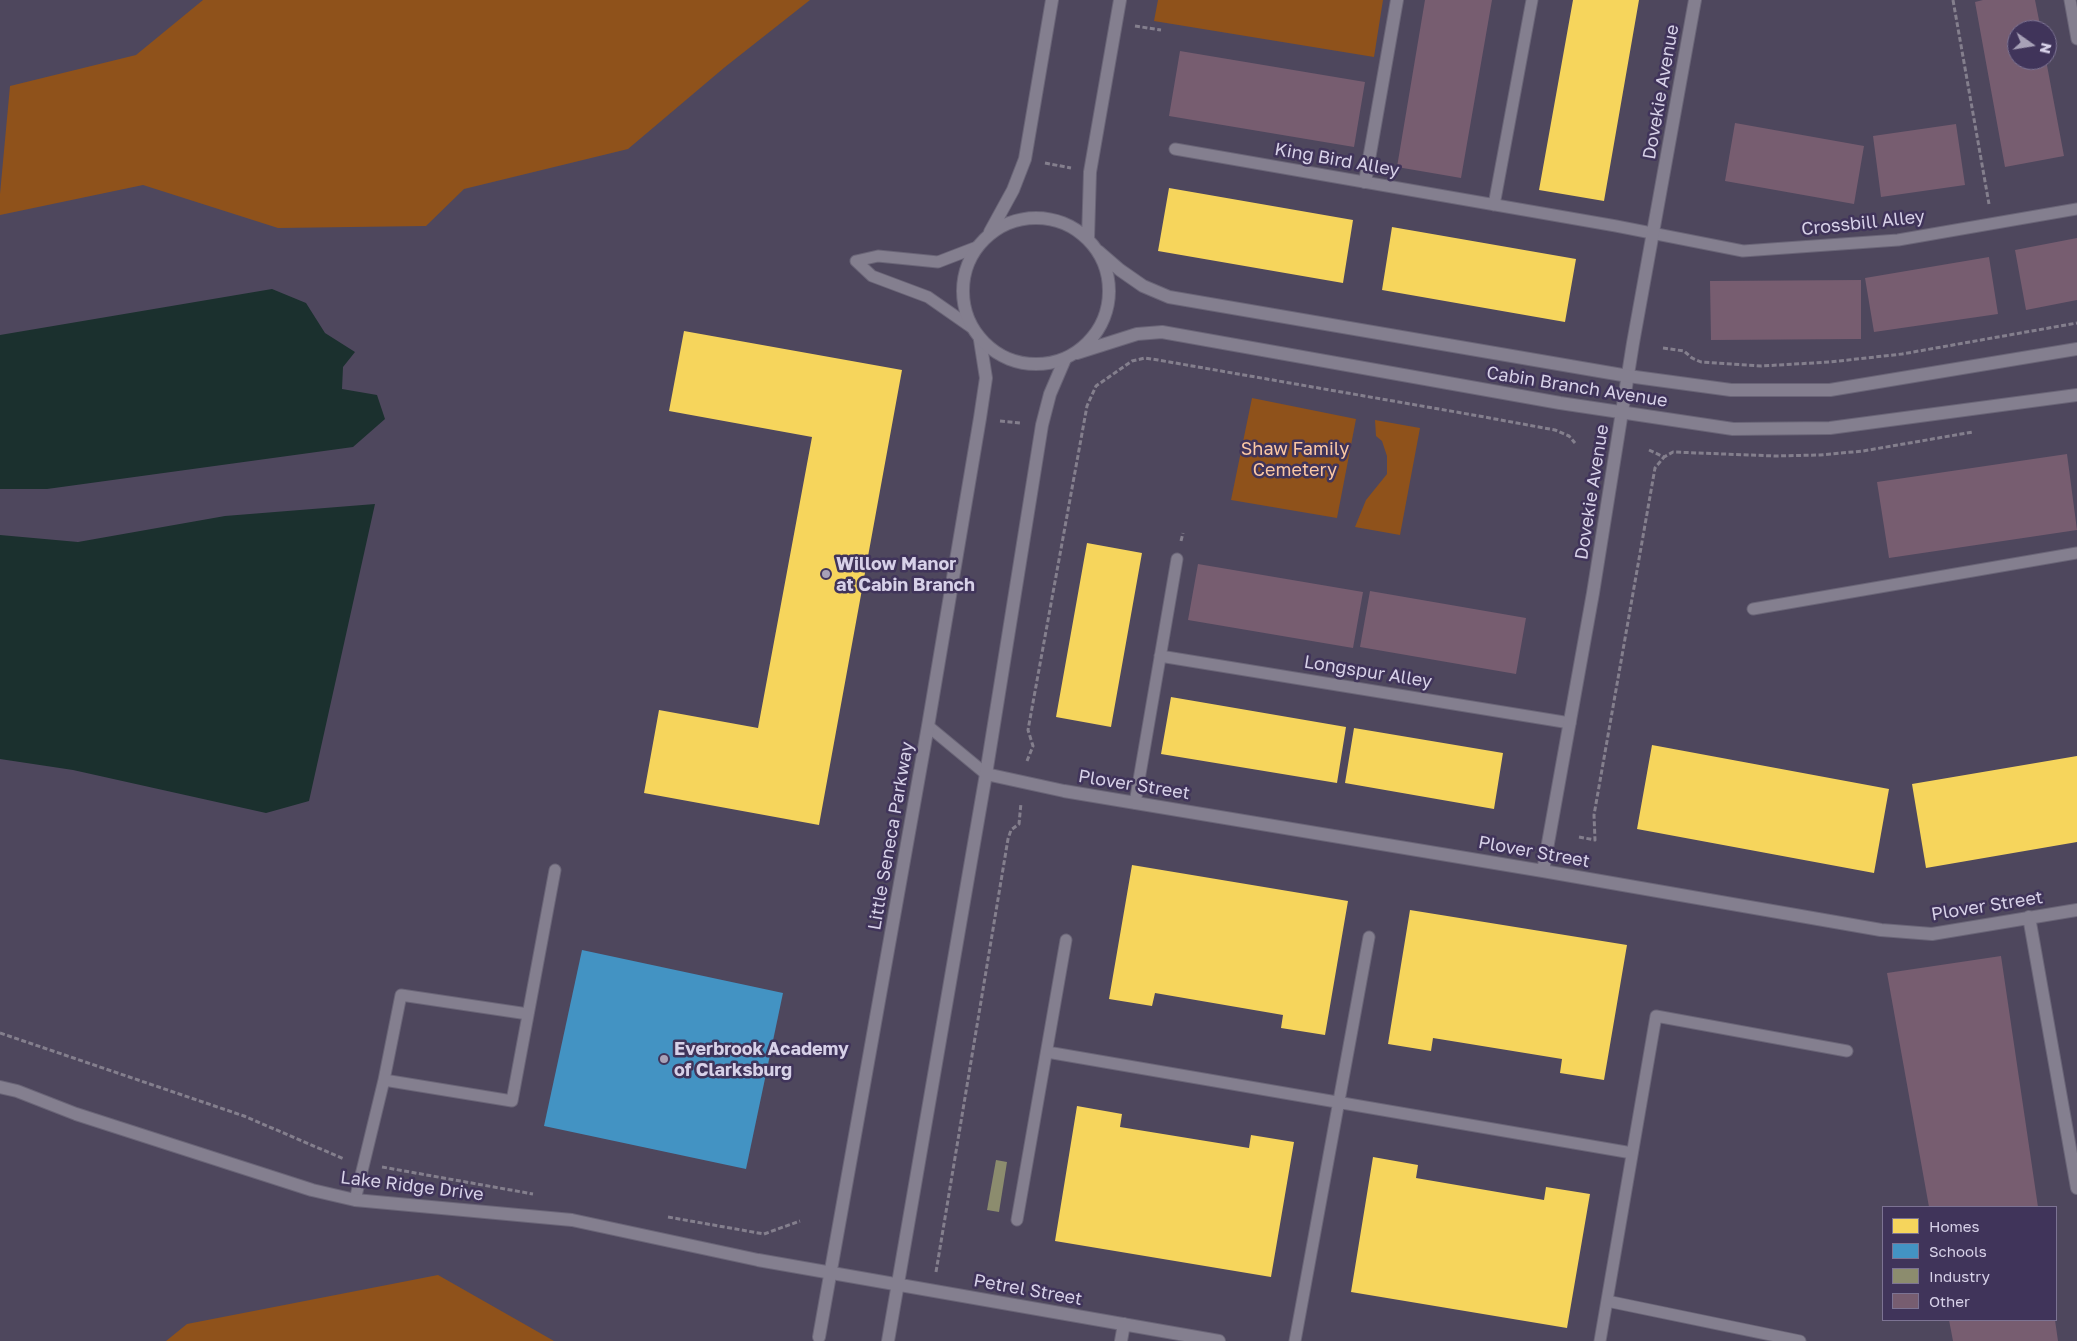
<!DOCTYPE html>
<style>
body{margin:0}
#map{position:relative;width:2077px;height:1341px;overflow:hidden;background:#4e475d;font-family:"Golos Text",sans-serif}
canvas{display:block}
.legend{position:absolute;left:1882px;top:1206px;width:175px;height:115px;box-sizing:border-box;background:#40345a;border:1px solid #7c7393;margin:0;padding:6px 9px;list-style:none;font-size:15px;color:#d7d1e8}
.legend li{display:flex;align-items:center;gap:10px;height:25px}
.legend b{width:25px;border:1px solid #7c7393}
.north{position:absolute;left:2007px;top:20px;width:50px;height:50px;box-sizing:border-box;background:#40345a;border:1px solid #7c7393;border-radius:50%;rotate:103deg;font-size:14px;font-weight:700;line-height:20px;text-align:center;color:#d7d1e8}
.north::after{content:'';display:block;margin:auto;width:18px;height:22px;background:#a7a1b7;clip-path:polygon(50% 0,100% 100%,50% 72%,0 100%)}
</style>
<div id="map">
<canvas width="2077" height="1341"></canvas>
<ul class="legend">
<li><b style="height:14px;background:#f6d55c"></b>Homes</li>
<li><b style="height:14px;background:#4393c3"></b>Schools</li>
<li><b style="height:14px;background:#8c8c6e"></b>Industry</li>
<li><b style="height:14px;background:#775d70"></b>Other</li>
</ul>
<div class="north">N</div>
</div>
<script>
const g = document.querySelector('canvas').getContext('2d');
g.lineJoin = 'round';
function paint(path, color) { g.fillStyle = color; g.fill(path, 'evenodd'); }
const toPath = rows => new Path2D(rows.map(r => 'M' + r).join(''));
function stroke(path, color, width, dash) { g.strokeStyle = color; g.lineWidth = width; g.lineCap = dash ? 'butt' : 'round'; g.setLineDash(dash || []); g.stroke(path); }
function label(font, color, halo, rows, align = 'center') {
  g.font = font + ' "Golos Text",sans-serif'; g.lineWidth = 5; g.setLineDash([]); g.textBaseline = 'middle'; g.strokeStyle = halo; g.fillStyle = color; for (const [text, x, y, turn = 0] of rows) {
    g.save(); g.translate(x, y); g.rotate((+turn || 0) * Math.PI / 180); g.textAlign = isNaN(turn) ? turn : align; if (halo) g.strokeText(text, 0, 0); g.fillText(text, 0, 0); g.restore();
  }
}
paint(toPath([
 [203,0,810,0,725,67,628,149,464,189,426,226,278,228,143,185,0,215,0,194,10,86,136,55],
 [1158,0,1383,0,1374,57,1154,21],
 [1252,398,1356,419,1337,518,1231,500],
 [1375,420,1420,428,1400,535,1355,527,1366,500,1387,474,1387,456,1382,441,1376,436],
 [438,1275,554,1341,166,1341,187,1324]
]), '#8f521b');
paint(toPath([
 [272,289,306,303,325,333,355,352,343,367,342,389,377,395,385,419,353,447,47,489,0,489,0,335],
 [375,504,309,801,266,813,73,770,0,759,0,535,78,542,225,516]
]), '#1b302e');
paint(toPath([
 [1573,0,1639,0,1604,201,1539,190],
 [1169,188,1353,220,1343,283,1158,251],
 [1392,227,1576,259,1565,322,1382,290],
 [684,331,902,370,819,825,644,793,659,710,758,728,812,437,669,411],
 [1087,543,1142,553,1111,727,1056,717],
 [1171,697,1346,727,1337,783,1161,754],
 [1354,728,1503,753,1494,809,1345,783],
 [1652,745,1889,789,1874,873,1637,829],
 [2077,756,2077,842,1926,868,1912,784],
 [1132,865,1348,901,1325,1035,1281,1028,1283,1015,1155,993,1152,1006,1109,999],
 [1410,910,1627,945,1604,1080,1560,1073,1562,1059,1433,1038,1431,1051,1388,1044],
 [1077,1106,1122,1114,1120,1127,1249,1148,1251,1135,1294,1142,1271,1277,1055,1241],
 [1373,1157,1418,1165,1416,1178,1544,1200,1546,1187,1590,1194,1567,1328,1351,1292]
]), '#f6d55c');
paint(toPath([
 [582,950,783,993,746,1169,544,1126]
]), '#4393c3');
paint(toPath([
 [996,1160,1007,1162,999,1212,987,1210]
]), '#8c8c6e');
paint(toPath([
 [1425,0,1492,0,1461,178,1397,167],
 [1983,0,2035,0,2041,30,2017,30,2017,60,2046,60,2064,156,2005,167,1975,2],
 [1180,51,1365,82,1354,147,1169,116],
 [1735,123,1864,146,1854,204,1725,181],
 [1956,124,1965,185,1881,197,1873,136],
 [2077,238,2077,300,2026,310,2015,250],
 [1989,257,1998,314,1874,332,1865,278],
 [1861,280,1861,339,1711,340,1710,281],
 [2067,454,2077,530,1889,558,1877,482],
 [1198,564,1363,592,1353,648,1188,620],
 [1370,591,1526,618,1516,674,1360,647],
 [2001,956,2038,1207,1929,1207,1887,973],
 [1949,1320,2055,1320,2058,1341,1953,1341]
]), '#775d70');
const service = toPath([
 [2070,0,2077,39],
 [1175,149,1616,226,1743,251,1898,240,2077,209],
 [1494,205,1532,0],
 [856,261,872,276,928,297,971,327],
 [856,261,878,256,938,262,977,247],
 [1753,609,2077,553],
 [1160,656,1570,723],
 [928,726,986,774],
 [1135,803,1177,559],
 [1047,1052,1632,1153],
 [384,1080,401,995,528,1014],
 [355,1200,384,1080,512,1101,555,870],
 [1017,1220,1066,940],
 [1607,1301,1800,1341],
 [1295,1341,1369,937],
 [1600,1341,1656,1016,1847,1051]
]);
const pedestrian = toPath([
 [1365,182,1397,0]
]);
const minor = toPath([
 [986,774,1064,791,1543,871,1881,930,1932,934,2077,910],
 [1543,871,1593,593,1633,343,1695,0],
 [2029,917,2077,1188],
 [0,1087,17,1091,76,1114,312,1190,355,1200,572,1220,758,1260,1219,1341],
 [819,1337,928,726,980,418,986,378,980,340],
 [888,1341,986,774,1042,425,1050,394,1065,359],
 [1121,1341,1124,1324]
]);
const tertiary = toPath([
 '963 291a73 73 0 1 1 146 0a73 73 0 1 1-146 0Z',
 [990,232,1013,190,1025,159,1052,0],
 [1088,239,1090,172,1120,0],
 [1098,251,1120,270,1143,286,1169,297,1628,376,1731,390,1830,390,2077,349],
 [1077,353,1137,334,1162,332,1560,403,1733,429,1830,428,2077,395]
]);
stroke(service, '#6a6577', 13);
stroke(pedestrian, '#6a6577', 14);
stroke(minor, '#6a6577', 14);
stroke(tertiary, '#6a6577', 14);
stroke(toPath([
 [1953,0,1989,204],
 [1135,26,1161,30],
 [1045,163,1071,168],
 [1663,348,1684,351,1692,358,1701,362,1761,366,1830,362,1902,354,2077,323],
 [1000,421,1021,423],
 [1649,450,1664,457,1673,452,1775,456,1820,455,1863,451,1973,432],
 [1181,541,1183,533],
 [1027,761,1033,746,1028,730,1087,406,1096,386,1132,361,1145,358,1158,360,1479,416,1555,430,1569,436,1575,443],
 [1579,837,1595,840,1594,815,1655,468,1664,457],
 [0,1033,244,1116,344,1159],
 [382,1167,533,1194],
 [668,1217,764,1234,800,1221],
 [936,1272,1008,839,1011,830,1019,824,1021,803]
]), '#847f8d', 3, [5, 2.5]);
stroke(service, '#847f8f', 11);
stroke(pedestrian, '#847f8f', 12);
stroke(minor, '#847f8f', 12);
stroke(tertiary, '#847f8f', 12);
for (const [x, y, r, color] of [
 [826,574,5,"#a7a1b7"],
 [664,1059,5,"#a7a1b7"]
]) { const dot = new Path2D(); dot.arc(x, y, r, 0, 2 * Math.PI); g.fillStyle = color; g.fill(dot); stroke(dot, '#40345a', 2); }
label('18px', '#d7d1e8', '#40345a', [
 ["Dovekie Avenue",1661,92,-80],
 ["King Bird Alley",1337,160,10],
 ["Crossbill Alley",1863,223,-6],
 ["Cabin Branch Avenue",1577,387,9],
 ["Dovekie Avenue",1592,492,-81],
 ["Longspur Alley",1368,672,9],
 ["Plover Street",1134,785,9],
 ["Little Seneca Parkway",891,836,-80],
 ["Plover Street",1534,852,10],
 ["Plover Street",1987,906,-9],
 ["Lake Ridge Drive",412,1186,7],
 ["Petrel Street",1028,1290,10]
]);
label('18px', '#fbc8a4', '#40345a', [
 ["Shaw Family",1295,449],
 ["Cemetery",1295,470]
]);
label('bold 18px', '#d7d1e8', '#40345a', [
 ["Willow Manor",836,564],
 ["at Cabin Branch",836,585],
 ["Everbrook Academy",674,1049],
 ["of Clarksburg",674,1070]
], 'left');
</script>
